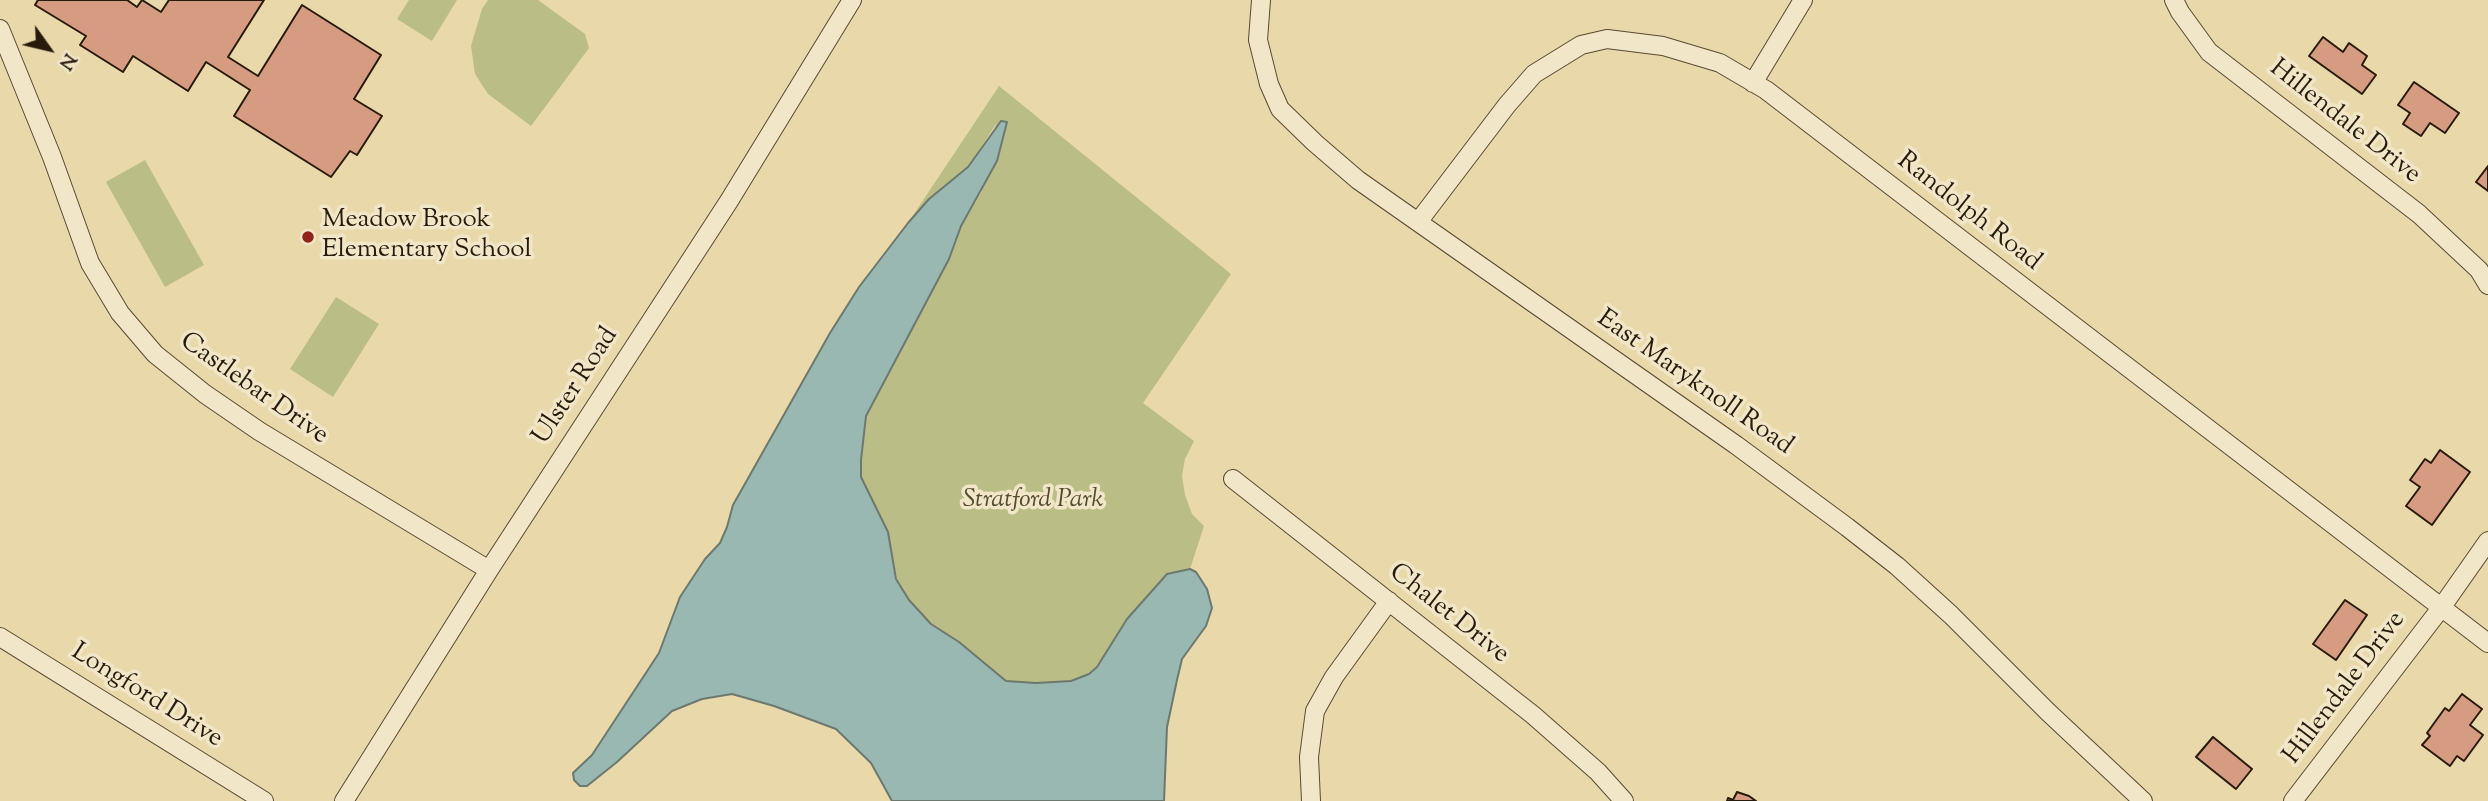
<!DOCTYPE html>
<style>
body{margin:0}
#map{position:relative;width:2488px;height:801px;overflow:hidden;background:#e9d8aa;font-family:"Sorts Mill Goudy",serif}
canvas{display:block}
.north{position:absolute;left:14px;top:14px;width:70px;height:70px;-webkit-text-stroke:5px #f1e6c8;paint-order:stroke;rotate:124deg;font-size:19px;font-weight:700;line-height:28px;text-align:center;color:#291b0c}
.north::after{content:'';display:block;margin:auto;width:24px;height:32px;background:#291b0c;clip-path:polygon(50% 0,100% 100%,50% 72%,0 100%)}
</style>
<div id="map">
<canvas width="2488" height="801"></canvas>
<div class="north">N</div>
</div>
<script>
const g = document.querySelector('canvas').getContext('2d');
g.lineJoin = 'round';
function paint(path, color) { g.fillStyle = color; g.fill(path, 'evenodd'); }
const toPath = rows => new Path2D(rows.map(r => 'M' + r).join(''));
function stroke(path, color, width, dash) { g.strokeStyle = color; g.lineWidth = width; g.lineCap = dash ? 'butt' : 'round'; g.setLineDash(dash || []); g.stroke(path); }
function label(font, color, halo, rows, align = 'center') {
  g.font = font + ' "Sorts Mill Goudy",serif'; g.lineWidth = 7; g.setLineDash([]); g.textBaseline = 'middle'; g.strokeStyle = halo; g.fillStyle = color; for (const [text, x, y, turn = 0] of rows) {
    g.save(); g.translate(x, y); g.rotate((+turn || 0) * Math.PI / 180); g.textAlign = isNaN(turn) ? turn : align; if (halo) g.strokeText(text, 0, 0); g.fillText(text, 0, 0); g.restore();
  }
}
paint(toPath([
 [409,0,457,0,432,41,397,19],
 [488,0,538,0,585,34,589,48,531,126,488,94,475,74,471,46,482,9],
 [999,86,1231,274,1143,403,1194,441,1185,459,1182,476,1185,495,1192,514,1204,526,1190,569,1167,574,1127,619,1097,667,1089,674,1071,681,1036,683,1006,681,921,615,898,584,888,532,861,477,861,460,866,416,949,259,961,226,982,191,996,124,968,167,929,199,908,223],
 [145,160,204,265,165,287,106,182],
 [336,297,379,324,333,397,290,369]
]), '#babe86');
const water = toPath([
 [1001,121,1007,122,997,161,961,226,949,259,866,416,861,460,861,477,888,532,896,579,909,600,931,624,959,642,1006,681,1036,683,1071,681,1089,674,1097,667,1127,619,1167,574,1190,569,1196,572,1207,589,1212,608,1206,626,1182,659,1177,680,1167,727,1164,801,892,801,871,763,836,729,774,706,732,694,702,699,672,711,617,762,587,786,580,786,574,780,573,773,592,755,659,653,680,597,705,559,720,543,727,527,733,505,830,333,859,287,908,223,929,199,968,167,1001,121]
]);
paint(water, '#99b8b1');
stroke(water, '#6c796f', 2);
const building = toPath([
 [38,0,127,0,137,7,142,0,161,12,169,0,264,0,228,57,258,76,302,5,381,55,354,99,382,116,357,155,350,151,331,177,234,116,250,90,206,62,188,91,133,56,123,72,80,45,86,36,35,5,38,0],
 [2323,37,2343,52,2349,43,2367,56,2362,65,2376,75,2362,94,2309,56,2323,37],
 [2414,82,2459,113,2445,133,2430,123,2421,136,2403,124,2410,113,2398,105,2414,82],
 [2488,166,2488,191,2476,182,2488,166],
 [2440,450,2470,472,2432,525,2406,506,2420,487,2410,480,2425,459,2431,463,2440,450],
 [2345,600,2367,615,2336,660,2313,644,2345,600],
 [2462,694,2482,709,2470,725,2483,735,2464,761,2457,756,2450,766,2422,745,2430,736,2427,733,2445,708,2449,711,2462,694],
 [2213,737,2252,769,2236,789,2196,757,2213,737],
 [1737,792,1749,796,1756,801,1727,801,1728,798,1733,800,1737,792]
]);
paint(building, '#d59c82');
stroke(building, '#291b0c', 2);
const minor = toPath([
 [1261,0,1258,40,1269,84,1280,109,1315,143,1358,180,1736,445,1847,527,1897,566,1951,615,2048,712,2143,801],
 [2174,0,2180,12,2209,52,2419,214,2479,270,2488,285],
 [0,29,52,157,90,263,120,313,155,354,205,394,259,431,489,570],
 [1753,83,1803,0],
 [1418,222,1507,105,1534,74,1581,45,1607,39,1663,46,1720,63,1766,90,2488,643],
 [1233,479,1533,715,1598,772,1624,801],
 [0,637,264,801],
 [344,801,489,570,729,201,852,0],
 [1311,801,1309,757,1315,711,1334,677,1389,601],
 [2293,801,2441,608,2488,541]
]);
stroke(minor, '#594a34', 20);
stroke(minor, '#f1e6c8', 18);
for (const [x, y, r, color] of [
 [308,237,7,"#8f2418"]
]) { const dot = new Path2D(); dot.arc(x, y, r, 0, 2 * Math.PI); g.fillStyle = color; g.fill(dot); stroke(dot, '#f1e6c8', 2.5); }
label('26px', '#291b0c', '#f1e6c8', [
 ["Hillendale Drive",2344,123,38],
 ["Randolph Road",1968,213,38],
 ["East Maryknoll Road",1694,384,35],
 ["Ulster Road",577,387,-57],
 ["Castlebar Drive",253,390,35],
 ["Chalet Drive",1448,615,38],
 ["Hillendale Drive",2346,689,-53],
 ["Longford Drive",146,697,32]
]);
label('26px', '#291b0c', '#f1e6c8', [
 ["Meadow Brook",322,222],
 ["Elementary School",322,252]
], 'left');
label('italic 26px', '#544c31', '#f1e6c8', [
 ["Stratford Park",1033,502]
]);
</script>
